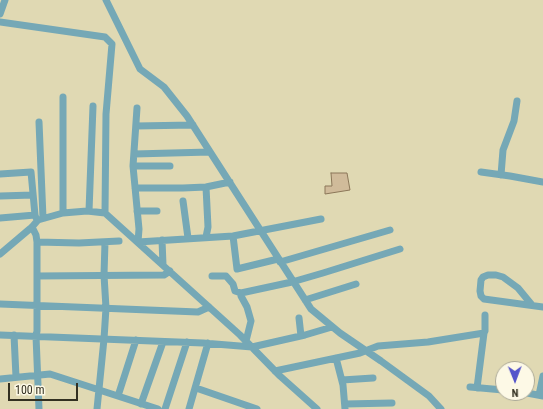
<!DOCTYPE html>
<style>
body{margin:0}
#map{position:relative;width:543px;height:409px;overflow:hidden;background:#e0d9b3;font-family:"Roboto Condensed",sans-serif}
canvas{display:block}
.north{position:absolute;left:495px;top:361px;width:40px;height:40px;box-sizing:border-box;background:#fdf9e6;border:1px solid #aca997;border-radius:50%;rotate:179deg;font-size:11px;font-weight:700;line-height:16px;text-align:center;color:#333021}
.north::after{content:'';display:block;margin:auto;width:14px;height:18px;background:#5454cb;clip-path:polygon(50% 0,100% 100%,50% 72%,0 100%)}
.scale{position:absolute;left:8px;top:383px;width:70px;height:18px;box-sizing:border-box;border:2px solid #333021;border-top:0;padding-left:5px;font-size:12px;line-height:14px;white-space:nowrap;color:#333021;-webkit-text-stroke:3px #fdf9e6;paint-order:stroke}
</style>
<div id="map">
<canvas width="543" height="409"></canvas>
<div class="north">N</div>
<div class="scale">100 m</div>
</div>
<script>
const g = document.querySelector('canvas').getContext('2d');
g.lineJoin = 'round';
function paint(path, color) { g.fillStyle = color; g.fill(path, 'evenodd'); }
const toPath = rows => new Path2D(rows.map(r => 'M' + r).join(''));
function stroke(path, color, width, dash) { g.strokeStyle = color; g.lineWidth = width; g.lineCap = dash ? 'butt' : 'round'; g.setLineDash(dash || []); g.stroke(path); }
const building = toPath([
 [331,173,347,173,350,190,325,194,325,186,332,186,331,173]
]);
paint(building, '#d0bb9a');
stroke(building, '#8b7759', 1);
stroke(toPath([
 [106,0,140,69,164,87,187,116,311,309,340,333,381,361,429,396,441,409],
 [0,14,5,0],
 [0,22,105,37,112,44,106,114,105,213],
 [137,108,133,166,139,229,138,242,233,236,321,219],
 [39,122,43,218],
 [136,126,193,125],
 [134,154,210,152],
 [133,166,170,166],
 [481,172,510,176,543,182],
 [0,174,31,172,35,215],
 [501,175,503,150,514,121,517,101],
 [206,187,208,227,206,237],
 [135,188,183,188,206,187,230,182],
 [0,196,33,195],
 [183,201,188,238],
 [89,211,93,106],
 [137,211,157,211],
 [63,213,63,97],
 [0,218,35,215,36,218],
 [32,227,36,235,37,242,37,331,36,336,39,409],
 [233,236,237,269,278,259],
 [162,240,163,265],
 [37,242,79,243,119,241],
 [0,254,32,227,38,220,63,213,87,211,105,213,240,335,280,376,317,409],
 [280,262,390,230],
 [37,276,164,275,170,271],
 [212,276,226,276,233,284,235,291,241,293,241,296,247,307,251,321,246,341],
 [241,293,292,282,323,273,400,249],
 [305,300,356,284],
 [0,304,198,312,209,307],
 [532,305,518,288,503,277,496,275,488,275,483,277,481,280,480,291,481,296,484,299,543,307],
 [299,318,301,336],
 [0,335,203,343,252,347,305,335,332,327],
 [14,335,16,377],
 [336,358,343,385,345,409],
 [275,371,360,353,378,346,428,342,484,333,485,331,485,315],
 [0,379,50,374,158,409],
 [342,380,373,378],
 [470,387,503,390],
 [196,388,257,409],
 [477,388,484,333],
 [527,393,543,396],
 [539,395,543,376],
 [118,396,136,340],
 [141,404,163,342],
 [345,404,392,403],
 [97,409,104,339,106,308,104,275,105,242],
 [165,409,187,342],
 [189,409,208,343]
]), '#75a8b6', 7);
</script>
